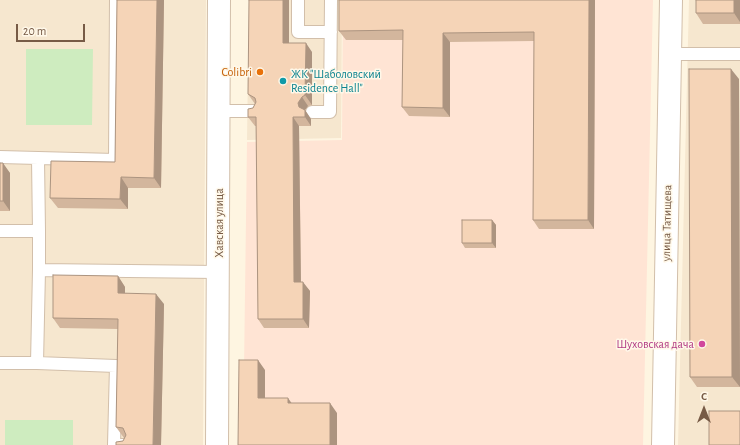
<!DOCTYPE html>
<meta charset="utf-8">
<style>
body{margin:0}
#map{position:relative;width:740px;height:445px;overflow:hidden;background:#fef5e1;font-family:"Alegreya Sans",sans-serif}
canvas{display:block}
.north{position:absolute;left:684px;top:389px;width:40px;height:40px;-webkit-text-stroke:3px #fff8e9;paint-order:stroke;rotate:0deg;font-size:11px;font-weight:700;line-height:16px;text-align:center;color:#775b46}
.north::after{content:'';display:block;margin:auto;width:14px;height:18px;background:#775b46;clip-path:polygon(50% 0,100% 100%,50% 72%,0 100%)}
.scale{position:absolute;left:16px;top:24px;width:69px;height:18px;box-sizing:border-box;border:2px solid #775b46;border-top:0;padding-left:5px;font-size:12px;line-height:14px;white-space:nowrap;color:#775b46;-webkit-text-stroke:3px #fff8e9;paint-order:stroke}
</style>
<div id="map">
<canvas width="740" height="445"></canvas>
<div class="north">С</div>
<div class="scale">20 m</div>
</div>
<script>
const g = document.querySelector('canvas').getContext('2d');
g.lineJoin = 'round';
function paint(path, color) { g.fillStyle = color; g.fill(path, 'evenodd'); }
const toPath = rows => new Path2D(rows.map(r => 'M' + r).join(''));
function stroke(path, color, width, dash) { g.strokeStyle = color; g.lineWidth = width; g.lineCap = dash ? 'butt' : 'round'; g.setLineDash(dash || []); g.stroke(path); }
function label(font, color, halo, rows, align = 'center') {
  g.font = font + ' "Alegreya Sans",sans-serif'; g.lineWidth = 3; g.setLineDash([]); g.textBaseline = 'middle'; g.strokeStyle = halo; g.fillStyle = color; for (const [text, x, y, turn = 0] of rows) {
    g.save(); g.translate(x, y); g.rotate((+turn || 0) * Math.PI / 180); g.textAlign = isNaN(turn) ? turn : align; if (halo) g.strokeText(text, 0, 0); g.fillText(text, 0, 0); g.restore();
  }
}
paint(toPath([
 [0,0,206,0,203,445,0,445],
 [249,0,342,0,341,138,247,140],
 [689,0,740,0,740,445,678,445]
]), '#f6e7cf');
paint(toPath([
 [343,0,653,0,643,445,243,445,247,142,342,140]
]), '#ffe4d4');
paint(toPath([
 [26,49,93,49,92,125,26,125],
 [5,420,73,420,73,445,5,445]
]), '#ceecbf');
const service = toPath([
 [298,0,298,32,331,32],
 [671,54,740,54],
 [219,111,255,111],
 [312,112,330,112,331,0],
 [0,157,115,160,116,0],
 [38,159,39,231],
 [0,231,39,231,39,270,218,272],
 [39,270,37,363,116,366,114,445,126,445],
 [0,363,37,363]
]);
const minor = toPath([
 [217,445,219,0],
 [663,445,671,0]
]);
stroke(service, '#d2bfaa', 14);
stroke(minor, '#d2bfaa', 24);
stroke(service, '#fff', 12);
stroke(minor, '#fff', 22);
paint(toPath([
 [117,0,164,0,161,188,128,188,128,209,58,208,50,198,115,162],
 [339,0,595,0,594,229,539,229,533,220,534,41,450,42,450,117,409,116,402,107,403,40,346,40,339,31],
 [740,0,740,24,703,24,696,13],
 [289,43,312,52,312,105,308,106,305,110,311,119,311,126,299,126,301,282,310,291,309,328,264,328,258,319,256,126,255,126,248,117,255,104,248,94],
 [739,79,740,387,697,387,690,377],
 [0,163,10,173,10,211,0,211],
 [492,220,496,225,496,248,465,248,462,243],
 [118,276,125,287,125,293,164,304,161,445,124,438,116,427,118,329,60,328,53,318]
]), '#d3b69d');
paint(toPath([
 [157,0,164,0,161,188,154,178],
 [283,0,289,0,289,52,283,43],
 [589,0,595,0,594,229,588,220],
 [734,0,740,0,740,22,734,13],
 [443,33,450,42,450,117,443,108],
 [306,43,312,52,312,105,305,95],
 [731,69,739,79,740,387,732,377],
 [302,97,308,106,305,110,311,119,311,126,305,117,299,107,298,103],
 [293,117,299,126,301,291,294,282],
 [3,163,10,173,10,211,3,201],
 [121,177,128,188,128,209,120,199],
 [492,220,496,225,496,248,492,243],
 [118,276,125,287,125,304,118,293],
 [303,282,310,291,309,328,303,319],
 [156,294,164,304,161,445,153,445],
 [258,360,265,370,265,408,258,398],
 [288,398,295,408,288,403],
 [330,403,337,413,337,445,330,445]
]), '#ac9480');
const building = toPath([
 [117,0,157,0,154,178,121,177,120,199,50,198,51,161,115,162,117,0],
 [249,0,283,0,283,43,306,43,305,95,302,97,298,103,299,107,305,110,305,117,293,117,294,282,303,282,303,319,258,319,256,117,248,117,248,109,253,108,256,102,255,98,248,94,249,0],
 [339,0,589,0,588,220,533,220,534,32,443,33,443,108,402,107,403,30,339,31,339,0],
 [696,0,734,0,734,13,696,13,696,0],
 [689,69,731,69,732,377,690,377,689,69],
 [0,163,3,163,3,201,0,201,0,163],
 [462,220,492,220,492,243,462,243,462,220],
 [53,275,118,276,118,293,156,294,153,445,116,445,116,442,123,441,126,435,123,428,116,427,118,319,53,318,53,275],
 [239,360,258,360,258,398,288,398,288,403,330,403,330,445,238,445,239,360],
 [709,411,740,411,740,445,709,445,709,411]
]);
paint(building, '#f5d4b7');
stroke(building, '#ac9480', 1);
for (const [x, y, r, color] of [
 [260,72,4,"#e8710a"],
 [283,81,4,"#0f9aa8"],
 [702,344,4,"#d1479c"]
]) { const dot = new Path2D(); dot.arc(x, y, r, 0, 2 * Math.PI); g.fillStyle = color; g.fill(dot); stroke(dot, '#fff8e9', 1.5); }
label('12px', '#c56008', '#fff8e9', [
 ["Colibri",252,72]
], 'right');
label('12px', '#0d838f', '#fff8e9', [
 ["ЖК \"Шаболовский",291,74],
 ["Residence Hall\"",291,88]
], 'left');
label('12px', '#775b46', '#fff8e9', [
 ["Хавская улица",219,223,-90],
 ["улица Татищева",667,223,-89]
]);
label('12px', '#b23c85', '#fff8e9', [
 ["Шуховская дача",694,344]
], 'right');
</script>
